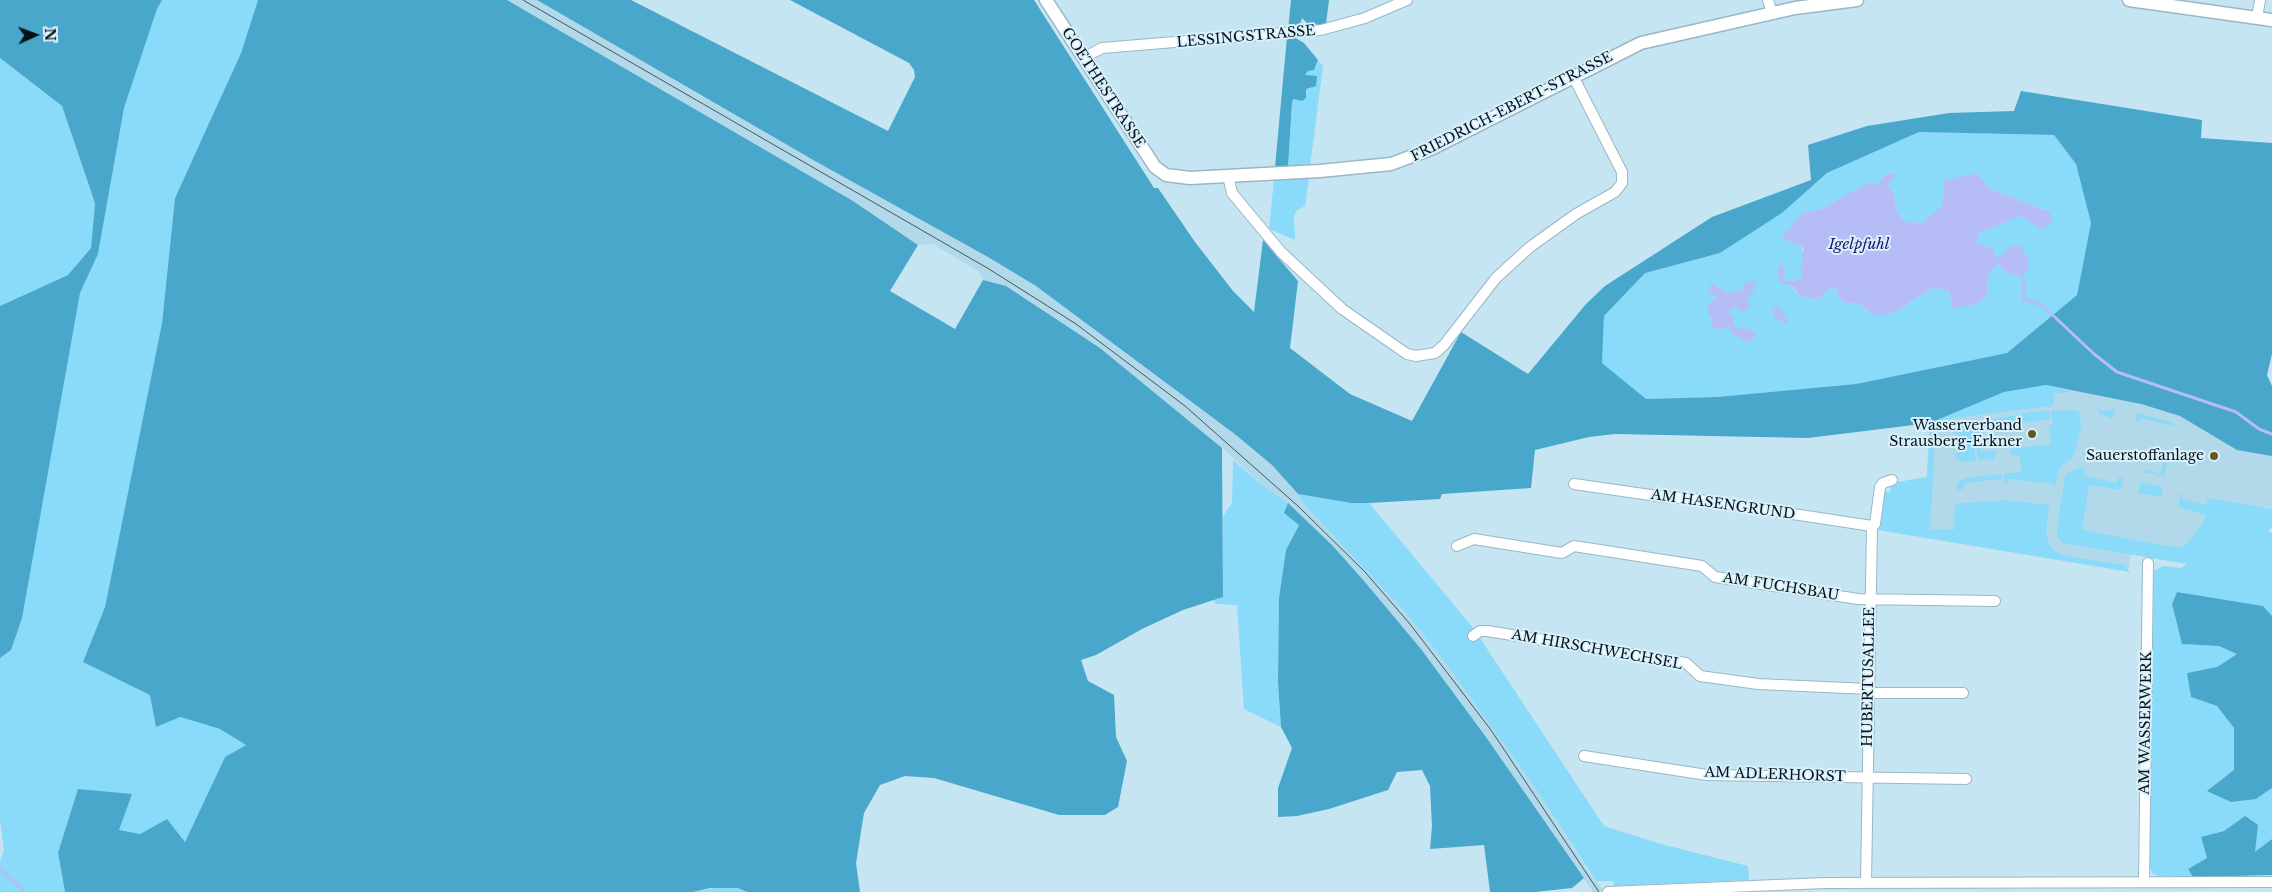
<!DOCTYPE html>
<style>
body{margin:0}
#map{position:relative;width:2272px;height:892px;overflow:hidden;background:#c6e5f3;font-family:"Libre Baskerville",serif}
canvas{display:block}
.north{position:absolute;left:10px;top:10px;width:50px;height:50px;-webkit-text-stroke:4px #d8f1fc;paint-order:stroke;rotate:88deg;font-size:14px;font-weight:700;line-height:20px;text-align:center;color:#071116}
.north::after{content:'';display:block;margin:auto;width:18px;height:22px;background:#071116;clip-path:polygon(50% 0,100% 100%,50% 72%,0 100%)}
</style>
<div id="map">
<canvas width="2272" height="892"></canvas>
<div class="north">N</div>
</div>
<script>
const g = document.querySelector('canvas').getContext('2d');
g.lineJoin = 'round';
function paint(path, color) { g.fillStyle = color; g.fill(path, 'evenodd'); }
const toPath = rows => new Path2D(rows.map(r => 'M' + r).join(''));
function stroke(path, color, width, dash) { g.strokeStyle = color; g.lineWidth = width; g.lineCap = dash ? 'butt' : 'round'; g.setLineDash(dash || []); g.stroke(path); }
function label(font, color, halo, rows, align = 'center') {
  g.font = font + ' "Libre Baskerville",serif'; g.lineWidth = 4; g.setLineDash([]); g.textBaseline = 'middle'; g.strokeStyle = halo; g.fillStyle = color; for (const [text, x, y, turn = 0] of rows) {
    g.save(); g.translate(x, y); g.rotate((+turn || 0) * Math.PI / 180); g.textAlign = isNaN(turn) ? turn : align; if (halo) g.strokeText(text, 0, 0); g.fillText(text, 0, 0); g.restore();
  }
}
paint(toPath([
 [507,0,537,0,859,185,988,257,1036,286,1236,435,1272,465,1298,494,1302,502,1404,611,1442,658,1536,789,1590,874,1605,892,1593,892,1486,737,1421,649,1332,545,1288,503,1266,488,1222,448,1100,348,1006,286,983,280,978,271,933,244,918,245,853,201],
 [2046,385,2141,404,2180,416,2272,456,2272,509,2262,507,2189,563,2131,554,2129,568,1923,537,1930,423]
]), '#b2d9ea');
paint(toPath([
 [162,0,258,0,241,53,175,198,162,323,105,607,93,638,150,695,179,717,220,729,246,745,225,757,185,842,167,819,140,834,118,830,58,853,65,892,0,892,0,861,4,851,0,820,0,658,11,650,80,293,98,254,124,108,157,9],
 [0,58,62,106,95,202,91,248,68,275,0,306],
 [1318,60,1323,66,1310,167,1275,169,1275,167,1288,166,1292,102,1306,89,1311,88,1304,75,1317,65],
 [1919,132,2054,135,2076,164,2091,223,2077,295,2007,353,1856,384,1717,397,1645,399,1602,363,1604,316,1645,272,1720,253,1782,213,1827,173],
 [1892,173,1897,175,1888,184,1894,194,1896,209,1904,222,1922,223,1943,206,1942,195,1990,189,2050,212,2020,216,1979,233,1976,243,1992,249,1996,258,2004,255,2012,245,2007,273,1998,264,1988,275,1987,296,1951,309,1952,302,1948,290,1934,288,1914,299,1900,310,1871,313,1857,302,1848,304,1839,299,1837,290,1831,288,1819,299,1801,297,1793,288,1779,279,1785,274,1783,281,1799,280,1803,272,1804,259,1802,246,1782,238,1803,213,1821,209,1867,183,1878,184,1884,176],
 [1711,283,1729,293,1743,290,1750,293,1748,298,1736,308,1730,310,1728,314,1733,317,1732,325,1739,329,1742,327,1756,332,1740,338,1729,327,1718,330,1717,319,1709,317,1715,295],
 [1309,177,1305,206,1297,210,1294,216,1295,240,1269,229,1274,179],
 [2046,385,2073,392,2054,393,2054,403,2051,406,1946,419,1945,423,1936,423,1930,529,1954,530,1955,504,2006,500,2049,505,2046,533,2050,546,2055,551,2064,556,2125,565,2130,572,1878,530,1884,491,1890,492,1891,483,1927,477,1930,423,2004,392],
 [2098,409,2105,411,2115,409,2112,419,2097,412],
 [2076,410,2080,413,2081,428,2078,442,2072,459,2063,464,2059,470,2054,489,2052,484,2009,479,2007,484,2005,484,2004,474,2021,472,2020,456,2011,455,2009,449,2051,444,2049,425,2053,425,2051,411],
 [2049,411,2050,419,1978,428,1981,452,1996,450,1996,454,1993,459,1978,460,1974,423,2031,412],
 [2137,413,2174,423,2173,426,2141,418,2138,425,2138,422,2135,421],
 [1971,423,1976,461,1960,462,1953,454,1959,453,1959,434,1953,433,1954,429,1959,424],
 [2166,451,2169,455,2164,476,2143,472,2143,469,2161,474],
 [2083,452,2106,457,2103,461,2084,457],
 [1233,460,1266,488,1288,503,1284,513,1299,524,1286,550,1279,598,1278,682,1281,727,1244,709,1237,605,1216,604,1213,600,1223,597,1223,516,1232,503],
 [2078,468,2085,468,2083,475,2117,483,2119,477,2123,478,2121,490,2089,485,2082,529,2102,534,2180,548,2188,542,2204,522,2206,515,2178,507,2180,495,2183,493,2182,499,2206,505,2208,498,2272,509,2272,526,2268,532,2272,533,2272,616,2262,606,2177,592,2172,604,2182,644,2220,646,2238,654,2217,667,2187,673,2191,697,2217,706,2234,728,2234,770,2208,791,2256,799,2272,788,2272,839,2255,853,2245,816,2224,831,2201,837,2207,858,2188,869,2193,877,2158,876,2153,874,2149,866,2154,571,2163,566,2181,568,2187,564,2063,543,2058,537,2057,529,2065,476,2070,471],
 [2001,474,2002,479,1964,483,1964,489,1956,490,1959,481,1965,478],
 [2141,482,2162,487,2162,497,2138,493],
 [1298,494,1351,503,1369,503,1474,629,1604,826,1661,844,1748,866,1749,880,1614,886,1613,881,1596,881,1536,789,1442,658,1404,611,1302,502],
 [714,888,738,888,747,892,695,892]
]), '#8adafa');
paint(toPath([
 [0,0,162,0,157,9,124,108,98,254,80,293,22,618,11,650,0,658,0,306,68,275,91,248,95,203,62,106,0,58],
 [258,0,507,0,853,201,918,245,890,291,955,329,983,280,1006,286,1100,348,1222,448,1223,597,1183,610,1142,629,1096,655,1081,660,1088,681,1114,695,1116,737,1127,761,1118,807,1105,815,1059,815,934,778,905,776,880,785,864,813,856,863,860,892,747,892,738,888,710,888,693,892,65,892,58,853,78,789,132,794,119,830,140,834,167,819,185,842,225,757,246,745,220,729,180,717,156,727,150,695,83,662,105,607,162,323,175,198,241,53],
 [537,0,631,0,888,131,915,77,914,70,909,63,790,0,1034,0,1154,188,1158,188,1195,242,1233,291,1254,312,1263,240,1298,281,1290,348,1350,394,1412,421,1461,332,1528,374,1586,304,1605,286,1712,217,1811,180,1808,145,1867,126,1949,113,2014,111,2021,91,2202,120,2201,138,2272,143,2272,354,2267,375,2272,386,2272,456,2237,450,2180,416,2141,404,2046,385,2004,392,1930,423,1808,438,1615,434,1589,437,1535,450,1531,488,1442,494,1440,499,1369,503,1351,503,1298,494,1272,465,1236,435,1036,286,988,257,815,161],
 [1919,132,2054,135,2076,164,2091,223,2077,295,2007,353,1856,384,1717,397,1646,399,1602,363,1604,316,1645,273,1720,253,1782,213,1827,173],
 [1291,0,1329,0,1326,24,1306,29,1306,22,1302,18,1299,28,1288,30],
 [1287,37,1294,37,1304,43,1318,60,1314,70,1308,71,1305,75,1317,76,1316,86,1306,89,1306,98,1302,101,1294,99,1292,102,1288,166,1275,167],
 [1288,503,1332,545,1364,581,1421,649,1486,737,1584,878,1572,888,1535,892,1490,892,1484,845,1430,849,1432,826,1430,786,1422,770,1397,772,1388,790,1329,809,1297,816,1278,817,1278,788,1292,748,1281,727,1278,682,1279,598,1286,550,1299,525,1284,513],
 [2177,592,2263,606,2272,616,2272,788,2256,799,2231,802,2207,791,2234,770,2234,728,2217,706,2191,697,2187,673,2217,667,2237,654,2219,646,2182,644,2172,604],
 [2245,816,2258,825,2255,852,2272,839,2272,875,2193,877,2188,869,2207,858,2201,837,2224,831]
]), '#48a7ca');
paint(toPath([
 [1892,173,1897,175,1888,184,1894,194,1896,209,1904,222,1922,223,1942,206,1944,181,1976,173,1990,189,2050,212,2052,223,2041,229,2020,216,1979,233,1976,243,1993,249,1996,258,2004,254,2012,245,2019,246,2028,257,2029,268,2019,276,2007,273,1998,264,1988,275,1987,296,1976,304,1950,309,1952,302,1948,290,1934,288,1914,299,1900,310,1882,316,1871,313,1857,302,1848,304,1839,299,1837,290,1831,288,1819,299,1801,297,1793,287,1781,283,1777,272,1781,261,1785,275,1783,281,1799,280,1803,272,1800,267,1804,259,1801,256,1804,250,1802,246,1781,238,1803,213,1821,209,1867,183,1878,184,1884,176],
 [1749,281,1754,282,1756,287,1748,298,1749,307,1743,312,1736,308,1730,310,1729,314,1733,317,1733,325,1739,329,1742,327,1756,332,1755,337,1750,341,1744,341,1736,335,1733,335,1729,327,1718,330,1711,327,1712,321,1716,319,1709,317,1708,305,1714,300,1715,295,1709,292,1711,283,1729,293,1743,290,1744,284],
 [1775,306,1780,308,1788,321,1784,324,1782,320,1774,321,1776,318,1772,312]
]), '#b5bcf6');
stroke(toPath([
 [2023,274,2024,300,2042,305,2094,354,2117,372,2236,412,2259,429,2272,434],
 [0,869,25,892]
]), '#b5bcf6', 3);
const minor = toPath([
 [1768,0,1772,13],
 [2257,18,2260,0],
 [1083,58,1102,48,1321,30,1365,18,1407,0],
 [1228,176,1232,193,1281,252,1342,309,1407,354,1416,356,1435,353,1444,345,1496,278,1530,247,1576,214,1615,192,1622,183,1622,172,1573,76],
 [1574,484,1664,497,1694,499,1872,526],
 [1457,546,1474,539,1562,553,1574,546,1702,566,1715,577,1858,599,1995,601],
 [1473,636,1480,631,1487,631,1686,663,1700,676,1758,684,1869,689],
 [1869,693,1963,693],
 [1584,756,1707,775,1966,779],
 [2144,882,2148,563],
 [1866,883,1872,526,1875,524,1880,487,1883,483,1892,480],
 [1608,892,1825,883,2272,882]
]);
const tertiary = toPath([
 [1046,0,1155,167,1166,175,1190,178,1320,171,1391,164,1431,149,1641,43,1795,8,1857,0],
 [2129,0,2272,20]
]);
stroke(minor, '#99b7c4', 12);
stroke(tertiary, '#99b7c4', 15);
stroke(minor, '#fff', 10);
stroke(tertiary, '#fff', 12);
stroke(toPath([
 [523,0,989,269,1076,324,1185,406,1299,507,1365,572,1410,624,1491,730,1599,892]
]), '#44555d', 1);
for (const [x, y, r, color] of [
 [2032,434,5,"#655623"],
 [2214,456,5,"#655623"]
]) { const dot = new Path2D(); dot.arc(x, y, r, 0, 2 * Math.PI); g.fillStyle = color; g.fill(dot); stroke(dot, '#d8f1fc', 2); }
label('14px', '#071116', '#d8f1fc', [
 ["LESSINGSTRASSE",1246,37,-5],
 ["GOETHESTRASSE",1103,88,57],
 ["FRIEDRICH-EBERT-STRASSE",1512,107,-27],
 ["AM HASENGRUND",1723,505,8],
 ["AM FUCHSBAU",1781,587,9],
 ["AM HIRSCHWECHSEL",1597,650,10],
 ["HUBERTUSALLEE",1869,677,-89],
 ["AM WASSERWERK",2146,723,-89],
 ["AM ADLERHORST",1775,775,2]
]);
label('14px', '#071116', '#d8f1fc', [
 ["Wasserverband",2022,426],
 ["Strausberg-Erkner",2022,442],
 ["Sauerstoffanlage",2204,456]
], 'right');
label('italic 15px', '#211768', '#d8f1fc', [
 ["Igelpfuhl",1859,245]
]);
</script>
